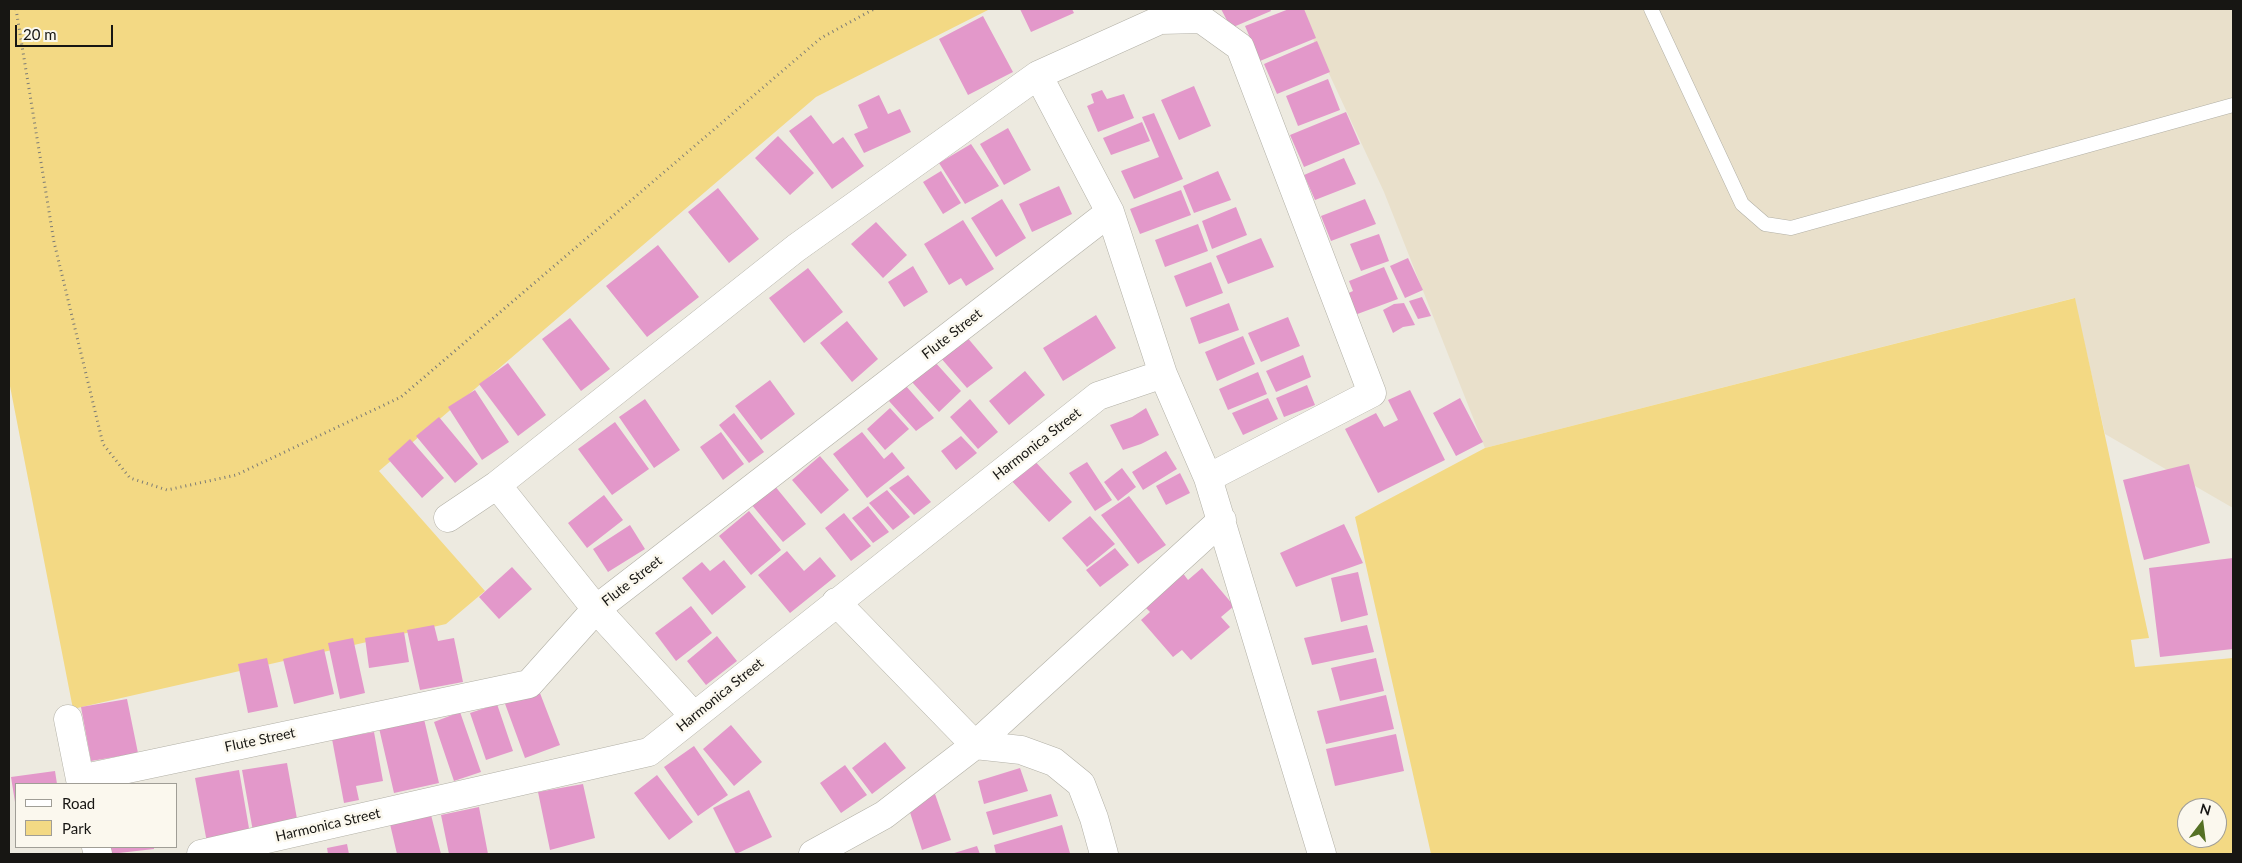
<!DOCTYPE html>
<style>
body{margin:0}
#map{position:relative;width:2242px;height:863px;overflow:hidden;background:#edeae0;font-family:Lato,sans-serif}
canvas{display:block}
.frame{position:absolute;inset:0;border:10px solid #171613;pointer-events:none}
.legend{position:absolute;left:15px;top:783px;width:162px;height:65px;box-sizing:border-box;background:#fbf8ee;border:1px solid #a09e96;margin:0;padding:6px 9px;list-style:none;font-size:15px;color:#171613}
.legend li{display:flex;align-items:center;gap:10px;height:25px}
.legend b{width:25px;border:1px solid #a09e96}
.north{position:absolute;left:2177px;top:798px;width:50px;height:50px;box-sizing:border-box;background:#fbf8ee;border:1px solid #a09e96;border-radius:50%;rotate:15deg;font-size:14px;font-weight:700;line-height:20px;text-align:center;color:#171613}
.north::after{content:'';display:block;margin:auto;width:18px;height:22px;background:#557125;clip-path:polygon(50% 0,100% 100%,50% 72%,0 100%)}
.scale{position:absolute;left:15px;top:25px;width:98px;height:22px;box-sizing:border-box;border:2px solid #171613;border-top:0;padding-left:6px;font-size:15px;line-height:18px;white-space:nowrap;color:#171613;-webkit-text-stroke:4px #fbf8ee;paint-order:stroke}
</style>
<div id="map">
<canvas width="2242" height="863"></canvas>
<div class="frame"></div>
<ul class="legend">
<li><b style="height:6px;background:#fff"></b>Road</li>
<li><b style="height:14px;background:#f3d984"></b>Park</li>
</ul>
<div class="north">N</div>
<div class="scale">20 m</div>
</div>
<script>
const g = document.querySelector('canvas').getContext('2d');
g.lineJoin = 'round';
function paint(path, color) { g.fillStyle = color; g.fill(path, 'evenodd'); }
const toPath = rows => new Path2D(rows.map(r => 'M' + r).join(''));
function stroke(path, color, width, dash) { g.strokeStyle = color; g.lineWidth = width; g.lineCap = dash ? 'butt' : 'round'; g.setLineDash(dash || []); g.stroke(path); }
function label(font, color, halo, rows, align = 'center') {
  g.font = font + ' Lato,sans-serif'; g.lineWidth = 5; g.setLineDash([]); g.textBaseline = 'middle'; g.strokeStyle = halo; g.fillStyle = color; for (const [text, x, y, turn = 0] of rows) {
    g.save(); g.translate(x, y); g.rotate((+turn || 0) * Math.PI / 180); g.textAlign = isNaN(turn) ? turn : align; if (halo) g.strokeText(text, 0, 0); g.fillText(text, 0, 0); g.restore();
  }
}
paint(toPath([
 [1299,9,2233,9,2233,508,2105,434,2074,298,1485,448,1384,192]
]), '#e9e0cb');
paint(toPath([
 [9,9,990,9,816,97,379,471,485,591,446,624,73,709,9,381],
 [2075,298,2149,638,2131,640,2135,667,2233,658,2233,854,1431,854,1355,517,1485,448],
 [2187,808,2217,808,2217,838,2187,838]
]), '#f3d984');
paint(toPath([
 [1020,9,1072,9,1074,13,1031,32],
 [1221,9,1270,9,1271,11,1231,28],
 [1289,9,1304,9,1316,38,1260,61,1245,26],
 [983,16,1013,72,968,95,939,39],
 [1317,41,1330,72,1277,94,1264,64],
 [1328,79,1340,110,1298,126,1286,96],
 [1194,86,1211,126,1179,140,1161,100],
 [1102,90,1107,99,1124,94,1134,118,1098,132,1087,106,1094,103,1091,94],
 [879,95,888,114,900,109,911,132,864,153,854,134,868,128,858,105],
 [1346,112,1360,144,1304,167,1290,135],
 [1154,113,1183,179,1134,199,1121,171,1159,157,1142,117],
 [811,115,833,144,843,137,864,166,832,189,789,131],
 [1142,122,1150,141,1111,155,1103,138],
 [1008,128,1031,170,1004,185,980,144],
 [778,136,814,173,790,195,755,158],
 [971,144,999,186,965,204,939,163],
 [1344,158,1356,184,1315,200,1304,175],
 [941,171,961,203,943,214,923,182],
 [1218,171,1231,200,1194,213,1183,186],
 [1059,186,1072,214,1032,232,1019,204],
 [718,188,759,239,729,263,688,212],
 [1181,190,1191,215,1140,234,1130,209],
 [1002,199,1026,238,996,257,971,218],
 [1365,199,1376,224,1331,241,1321,216],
 [1236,207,1247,235,1212,249,1202,221],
 [963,220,994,269,966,286,961,278,949,285,924,244],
 [876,222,907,255,883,278,851,244],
 [1198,224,1208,251,1165,267,1155,240],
 [1379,234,1389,261,1361,271,1350,244],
 [1261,238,1274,267,1228,284,1216,256],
 [658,245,699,297,647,337,606,286],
 [1408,258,1423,290,1405,298,1390,266],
 [1211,262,1223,293,1186,307,1174,276],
 [913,266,928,292,904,307,888,282],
 [1384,267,1398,299,1352,316,1342,296,1353,291,1349,281],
 [808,268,843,312,804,343,769,298],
 [1422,297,1431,316,1418,319,1409,301],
 [1229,303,1239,330,1199,344,1190,318],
 [1404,303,1415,325,1403,327,1393,333,1383,310,1394,304],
 [1096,315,1116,348,1063,381,1043,348],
 [1288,317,1300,346,1261,362,1248,333],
 [570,318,610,369,581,391,542,339],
 [847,321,878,359,852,382,820,343],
 [966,336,993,368,967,388,940,357],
 [1243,336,1255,364,1217,381,1205,352],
 [1303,355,1311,377,1276,392,1266,371],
 [935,362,961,391,939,412,912,382],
 [508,363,546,415,518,436,479,384],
 [1025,371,1045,395,1009,425,989,401],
 [1258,372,1267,394,1228,410,1219,389],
 [770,380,795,414,761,440,735,406],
 [1307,385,1315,405,1284,417,1276,398],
 [906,386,934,418,916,431,889,401],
 [475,390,509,442,482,460,448,407],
 [1410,390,1445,460,1378,493,1345,429,1376,413,1384,427,1398,420,1388,400],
 [1268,398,1278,419,1243,435,1232,413],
 [1460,398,1483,442,1456,456,1433,413],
 [645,399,680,450,654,468,619,417],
 [970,399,998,432,978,449,950,417],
 [890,408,909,429,885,450,867,429],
 [1146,408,1159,435,1141,444,1123,450,1110,425,1132,417],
 [734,413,764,452,749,463,719,425],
 [439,417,478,464,455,483,416,436],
 [615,422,649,469,612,495,578,449],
 [721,432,744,464,723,480,700,447],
 [862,432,884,459,892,452,905,468,867,498,833,454],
 [961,436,977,453,956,470,941,451],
 [410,439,444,478,422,498,388,459],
 [1166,451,1177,469,1143,490,1132,472],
 [820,456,849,490,821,514,792,480],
 [1033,459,1072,502,1049,522,1010,479],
 [1087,462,1112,500,1095,511,1069,473],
 [2189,464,2210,543,2144,560,2123,480],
 [1122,468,1136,487,1118,501,1104,482],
 [1180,473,1190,493,1166,505,1156,486],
 [908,475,931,502,914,515,889,488],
 [774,485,806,524,783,542,751,504],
 [887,490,910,517,893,530,869,503],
 [604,495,623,520,587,548,568,523],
 [1129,496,1166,545,1138,564,1101,515],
 [868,506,889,532,873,543,852,518],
 [749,511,781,550,751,575,719,536],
 [844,513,871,546,851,561,825,528],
 [1090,516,1115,544,1087,567,1062,538],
 [1344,524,1363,563,1296,587,1280,553],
 [630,525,645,549,608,572,593,549],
 [1115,548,1129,565,1100,587,1086,570],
 [787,551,804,571,820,557,836,576,790,613,758,575],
 [2233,558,2233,649,2160,657,2149,568],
 [724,560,746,587,712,615,682,578,702,562,710,571],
 [512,567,532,589,499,619,479,597],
 [1202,568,1234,606,1221,617,1230,627,1191,660,1182,650,1173,657,1141,620,1150,612,1142,604,1182,572,1188,580],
 [1358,572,1368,615,1341,622,1331,578],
 [691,606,712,633,676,661,655,633],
 [434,625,438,641,454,638,463,682,420,690,407,630],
 [1367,625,1374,652,1312,665,1304,638],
 [404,632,409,662,369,668,365,638],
 [717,636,737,661,706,685,687,661],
 [353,638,365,693,340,699,328,643],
 [324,649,334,694,294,704,283,659],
 [267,658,278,707,248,713,238,664],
 [1376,658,1384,691,1340,701,1331,668],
 [538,688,560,745,525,758,504,701],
 [1386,695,1394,729,1326,744,1317,711],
 [127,699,138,753,91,761,81,707],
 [497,704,513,751,486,760,470,713],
 [460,712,481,772,454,781,434,722],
 [424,719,439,783,394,793,379,728],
 [731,725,762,762,734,786,703,749],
 [374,732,383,781,356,786,359,800,344,803,332,739],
 [1396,734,1404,771,1335,786,1326,749],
 [885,742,906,768,872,794,852,768],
 [694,746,728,795,698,816,664,767],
 [287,763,299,830,254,837,242,770],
 [845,765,867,795,841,813,820,783],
 [1020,768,1028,791,984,804,978,781],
 [239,770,251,840,208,848,195,778],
 [55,771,57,784,16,784,15,802,11,777],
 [657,775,693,822,669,840,634,793],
 [583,784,595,838,550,850,538,792],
 [749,790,772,837,736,854,713,808],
 [935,794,951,840,922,850,907,803],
 [1051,794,1058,816,993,835,986,812],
 [479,807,488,854,449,854,441,815],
 [431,815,441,854,397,854,390,824],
 [1062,825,1070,853,996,854,994,845],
 [347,844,349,854,328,854,327,848],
 [977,846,980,854,951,854],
 [109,847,154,847,154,849,110,854]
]), '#e398ca');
const service = toPath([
 [1651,9,1742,204,1765,224,1791,228,2233,105]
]);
const minor = toPath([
 [1038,75,1160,20,1201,19,1240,47,1372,393,1208,478],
 [497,485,596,609,694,716],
 [448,518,497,485,796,248,1038,75,1110,212,1163,374,1208,478,1322,854],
 [836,602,975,745,1021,750,1054,762,1081,784,1094,818,1104,854],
 [68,719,81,784],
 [80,779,529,684,596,609,1110,212],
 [96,847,98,854],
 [201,854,649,752,1098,396,1163,374],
 [813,854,884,815,975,745,1222,520]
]);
stroke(service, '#b2b0a6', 15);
stroke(minor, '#b2b0a6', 29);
stroke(toPath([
 [16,9,54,242,103,444,130,478,167,490,236,475,401,397,821,38,874,9]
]), '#7d7c75', 3, [1, 4]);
stroke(service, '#fff', 14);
stroke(minor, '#fff', 28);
label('14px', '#171613', '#fbf8ee', [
 ["Flute Street",952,334,-38],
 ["Harmonica Street",1037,444,-38],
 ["Flute Street",632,581,-38],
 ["Harmonica Street",720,695,-39],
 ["Flute Street",260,740,-12],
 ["Harmonica Street",328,825,-13]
]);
</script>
